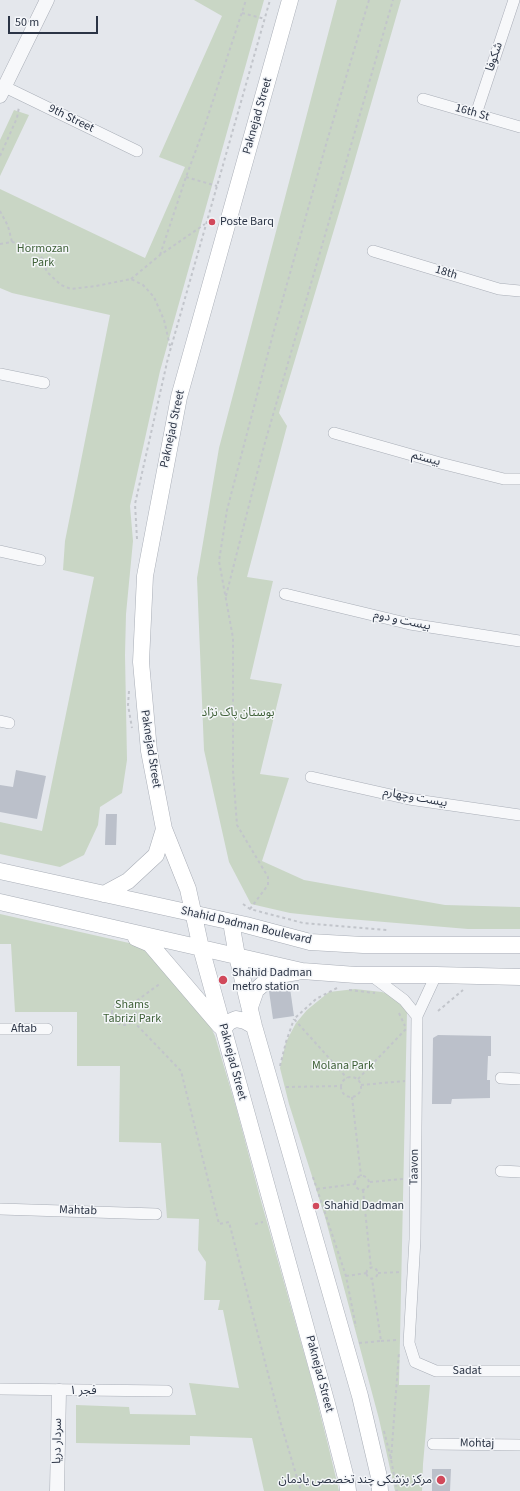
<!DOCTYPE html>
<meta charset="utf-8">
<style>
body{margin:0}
#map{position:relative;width:520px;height:1491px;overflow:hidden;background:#e4e7ec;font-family:"Source Sans 3",sans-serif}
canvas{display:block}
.scale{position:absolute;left:8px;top:16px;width:90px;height:18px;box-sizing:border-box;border:2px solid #2b3445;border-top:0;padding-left:5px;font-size:12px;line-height:14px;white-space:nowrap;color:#2b3445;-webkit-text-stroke:3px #f4f6f9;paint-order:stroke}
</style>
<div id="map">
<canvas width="520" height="1491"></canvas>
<div class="scale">50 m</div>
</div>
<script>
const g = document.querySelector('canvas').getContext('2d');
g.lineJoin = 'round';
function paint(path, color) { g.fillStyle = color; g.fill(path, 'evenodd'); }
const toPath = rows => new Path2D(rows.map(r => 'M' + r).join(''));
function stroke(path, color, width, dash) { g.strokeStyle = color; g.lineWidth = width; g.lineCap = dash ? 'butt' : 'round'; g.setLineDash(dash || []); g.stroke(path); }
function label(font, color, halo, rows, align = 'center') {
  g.font = font + ' "Source Sans 3","Noto Sans Arabic",sans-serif'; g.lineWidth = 3; g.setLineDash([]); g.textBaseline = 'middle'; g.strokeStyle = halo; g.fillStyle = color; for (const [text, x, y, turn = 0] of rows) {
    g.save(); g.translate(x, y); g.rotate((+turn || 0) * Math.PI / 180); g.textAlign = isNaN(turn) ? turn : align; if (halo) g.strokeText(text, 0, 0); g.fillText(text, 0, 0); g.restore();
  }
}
paint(toPath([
 [194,0,264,0,160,371,130,506,133,541,126,614,125,655,127,760,122,793,100,807,98,825,84,855,60,867,0,854,0,822,42,831,94,577,63,570,65,541,110,315,12,293,0,288,0,189,145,258,185,167,159,157,222,16],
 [337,0,401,0,351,173,279,413,287,426,247,577,273,581,250,679,282,684,260,774,289,778,262,861,304,880,445,905,520,907,520,929,468,929,337,918,290,913,251,904,229,862,204,750,197,578,219,448],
 [14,110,29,115,0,176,0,140],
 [0,914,138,945,158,961,206,1017,215,1036,236,1107,261,1201,313,1385,330,1453,339,1491,264,1491,252,1438,190,1436,190,1445,76,1443,76,1405,129,1407,130,1414,196,1415,189,1383,239,1388,223,1310,218,1310,220,1300,204,1300,206,1262,198,1250,199,1219,167,1218,161,1143,119,1142,120,1066,77,1066,77,1012,15,1012,11,944,0,944],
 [355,989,382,992,390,995,397,999,407,1011,399,1385,430,1385,423,1464,422,1491,395,1491,379,1419,325,1217,289,1104,280,1068,286,1042,296,1023,307,1010,329,992]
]), '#c9d6c5');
paint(toPath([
 [16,770,46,776,37,819,0,812,0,785,13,787],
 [106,814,117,814,116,845,105,845],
 [290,988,294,1016,273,1019,269,991],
 [438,1035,491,1036,491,1056,488,1056,487,1080,490,1080,490,1098,452,1099,451,1104,432,1104,433,1038],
 [432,1469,451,1469,450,1491,432,1491]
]), '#bbc0ca');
const minor = toPath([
 [5,87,137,151],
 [423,99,520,127],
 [476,114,514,0],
 [373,251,499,289,520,291],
 [0,374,44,383],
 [334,433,440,463,504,479,520,479],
 [0,551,40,560],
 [285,594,410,624,520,641],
 [0,721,9,723],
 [311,777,409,799,520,815],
 [436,975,417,1016,415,1239,409,1343,415,1362,436,1371,520,1371],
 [372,976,404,1000,417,1016],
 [0,1029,47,1029],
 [501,1078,520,1079],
 [501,1171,520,1172],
 [0,1209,156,1214],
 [0,1389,167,1391],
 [433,1444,520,1445]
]);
const tertiary = toPath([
 [0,96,47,0],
 [57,1491,59,1391]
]);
const secondary = toPath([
 [290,0,179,397,145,576,141,662,149,751,164,829,188,889,201,948,327,1404,347,1482,348,1491],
 [0,871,246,925,310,942,363,945,520,945],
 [104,894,128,881,156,855,164,829],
 [0,902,302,971,356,975,436,975,520,977],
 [231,922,237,956,254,1026,360,1396,379,1477,380,1491],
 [136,938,150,944,220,1026],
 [250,1007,256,990,264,983,279,975,297,972],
 [223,1029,229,1022,236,1019,245,1021,254,1026]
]);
stroke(minor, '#a9aeb7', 12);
stroke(tertiary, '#a9aeb7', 15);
stroke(secondary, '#a9aeb7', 17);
stroke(toPath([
 [242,13,265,19],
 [0,156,17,118,19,107],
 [186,177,217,186],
 [0,211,8,226,12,242],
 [0,244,12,242,38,248,47,272,61,285,71,289,96,286,131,279,143,285,154,297,164,320,170,346],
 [160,255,186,177,204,128,246,0],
 [131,279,160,255,205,224],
 [137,539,135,504,168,358,270,0],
 [226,596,264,446,393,0],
 [129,691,128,705,132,728],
 [243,904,250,909,303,923,387,930],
 [250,909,268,885,268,877,237,825,233,771,233,638,219,561,227,510,273,334,327,141,369,0],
 [337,988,316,999,294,1019,347,1078],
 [349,990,375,993],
 '112 1013a12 12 0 1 1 24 0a12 12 0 1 1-24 0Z',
 [132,1004,161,983],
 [438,1011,463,990],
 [399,1013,405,1026],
 [133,1021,181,1071,219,1224,229,1222,281,1424,301,1491],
 [280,1066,286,1042,294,1019],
 '341 1087a10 10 0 1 1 20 0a10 10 0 1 1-20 0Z',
 [358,1079,406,1029],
 [361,1085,405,1081],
 [286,1087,341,1086],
 [352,1097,361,1176],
 '355 1183a7 7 0 1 1 14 0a7 7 0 1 1-14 0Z',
 [313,1177,346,1276,356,1327],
 [370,1182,403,1179],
 [317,1189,355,1184],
 [363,1190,371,1268],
 [255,1224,263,1222],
 '366.5 1273a5.5 5.5 0 1 1 11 0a5.5 5.5 0 1 1-11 0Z',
 [378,1273,402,1272],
 [346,1276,367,1273],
 [381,1341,397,1340],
 [359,1343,381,1341,372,1279],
 [384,1431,391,1459,397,1491],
 [391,1459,399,1352]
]), '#c2c5cb', 2, [3, 3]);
stroke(minor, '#f7f8fa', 11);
stroke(tertiary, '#f7f8fa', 14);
stroke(secondary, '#fff', 16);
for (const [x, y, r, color] of [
 [212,222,4,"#d1495b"],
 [223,980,5,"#d1495b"],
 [316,1206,4,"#d1495b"],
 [441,1480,5,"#d1495b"]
]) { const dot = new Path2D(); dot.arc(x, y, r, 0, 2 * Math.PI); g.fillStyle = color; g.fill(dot); stroke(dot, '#f4f6f9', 1.5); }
label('12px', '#2b3445', '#f4f6f9', [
 ["شکوفا",495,57,-72],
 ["16th St",472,113,16],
 ["Paknejad Street",258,116,-74],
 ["9th Street",71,119,26],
 ["18th",446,273,17],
 ["Paknejad Street",173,429,-78],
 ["بیستم",426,459,15],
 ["بیست و دوم",402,621,12],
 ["Paknejad Street",150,749,81],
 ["بیست وچهارم",415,798,10],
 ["Shahid Dadman Boulevard",246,926,13],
 ["Aftab",24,1029],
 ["Paknejad Street",232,1062,75],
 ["Taavon",415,1167,-89],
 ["Mahtab",78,1211,2],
 ["Sadat",467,1371],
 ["Paknejad Street",319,1374,75],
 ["فجر ۱",83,1391],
 ["سردار دریا",58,1441,-89],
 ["Mohtaj",477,1444,1]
]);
label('12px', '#2b3445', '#f4f6f9', [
 ["Poste Barq",220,222],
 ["Shahid Dadman",232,973],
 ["metro station",232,987],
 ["Shahid Dadman",324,1206],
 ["مرکز پزشکی چند تخصصی یادمان",432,1480,"right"]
], 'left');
label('12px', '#3f6138', '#f4f6f9', [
 ["Hormozan",43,249],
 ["Park",43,263],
 ["بوستان پاک نژاد",238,713],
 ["Shams",132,1005],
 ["Tabrizi Park",132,1019],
 ["Molana Park",343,1066]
]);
</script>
